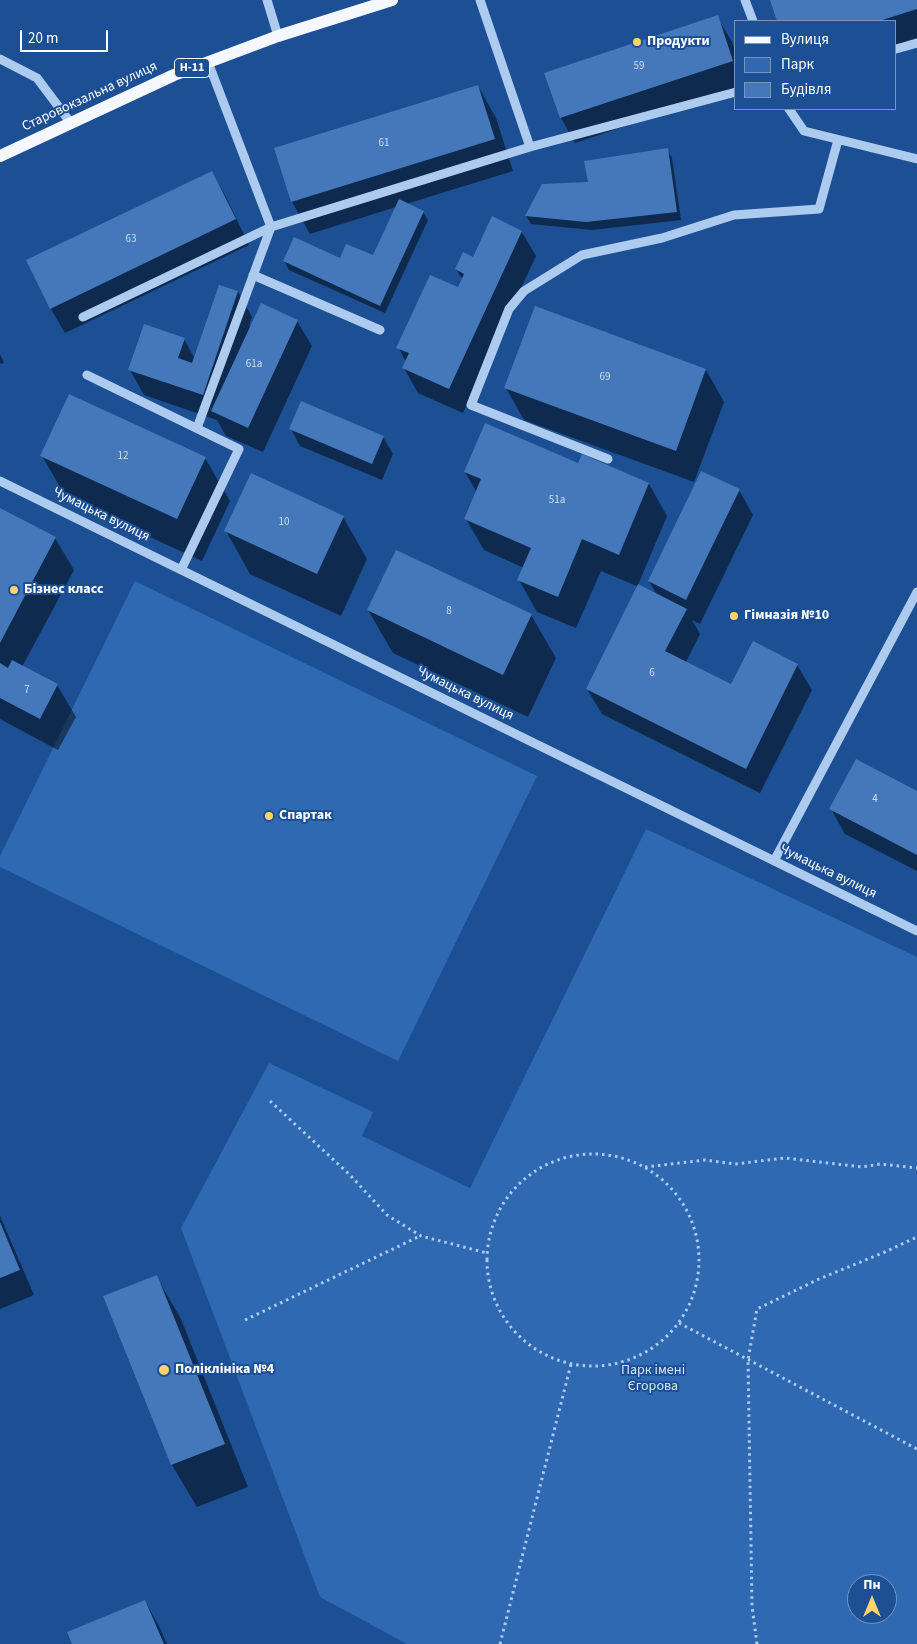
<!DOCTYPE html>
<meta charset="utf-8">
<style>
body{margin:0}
#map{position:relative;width:917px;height:1644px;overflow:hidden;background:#1c4f93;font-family:"Source Sans 3",sans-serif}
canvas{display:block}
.legend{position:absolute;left:734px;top:20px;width:162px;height:90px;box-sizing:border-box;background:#1c4f93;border:1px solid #7795be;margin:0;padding:6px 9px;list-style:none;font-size:15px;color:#fff}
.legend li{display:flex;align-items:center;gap:10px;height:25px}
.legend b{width:25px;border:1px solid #7795be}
.north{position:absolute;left:847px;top:1574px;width:50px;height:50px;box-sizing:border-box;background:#1c4f93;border:1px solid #7795be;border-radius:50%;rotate:0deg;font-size:14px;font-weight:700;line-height:20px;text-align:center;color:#fff}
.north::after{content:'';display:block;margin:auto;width:18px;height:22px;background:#ffd56b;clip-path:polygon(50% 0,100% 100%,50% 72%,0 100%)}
.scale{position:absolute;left:20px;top:30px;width:88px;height:22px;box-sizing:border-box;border:2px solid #fff;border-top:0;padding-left:6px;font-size:15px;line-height:18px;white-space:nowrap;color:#fff;-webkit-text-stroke:4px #1c4f93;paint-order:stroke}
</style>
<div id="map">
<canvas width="917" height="1644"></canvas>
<ul class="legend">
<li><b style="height:6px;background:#f5f9ff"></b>Вулиця</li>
<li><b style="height:14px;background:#2f69b1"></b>Парк</li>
<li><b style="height:14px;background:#4478ba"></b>Будівля</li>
</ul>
<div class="north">Пн</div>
<div class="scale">20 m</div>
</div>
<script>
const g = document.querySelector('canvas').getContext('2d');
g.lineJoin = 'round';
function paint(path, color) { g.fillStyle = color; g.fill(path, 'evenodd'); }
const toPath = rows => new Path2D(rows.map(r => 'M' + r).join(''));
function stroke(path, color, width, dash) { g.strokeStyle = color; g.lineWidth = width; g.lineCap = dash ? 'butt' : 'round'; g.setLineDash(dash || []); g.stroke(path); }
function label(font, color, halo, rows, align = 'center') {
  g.font = font + ' "Source Sans 3",sans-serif'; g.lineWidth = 4; g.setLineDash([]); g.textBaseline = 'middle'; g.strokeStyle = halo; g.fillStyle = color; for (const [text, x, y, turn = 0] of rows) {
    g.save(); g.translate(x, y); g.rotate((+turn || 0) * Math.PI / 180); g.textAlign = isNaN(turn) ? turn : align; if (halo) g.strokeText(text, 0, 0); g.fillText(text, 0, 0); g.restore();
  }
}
paint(toPath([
 [135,581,537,776,398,1061,0,867,0,856],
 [646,829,917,957,917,1644,407,1644,320,1597,181,1228,269,1063,373,1112,362,1136,470,1188],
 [857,1584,887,1584,887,1614,857,1614]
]), '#2f69b1');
paint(toPath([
 [771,0,917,0,917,38,896,45,896,21,778,21],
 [717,17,732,42,736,53,736,89,575,143,561,118,546,74],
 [478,86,496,118,513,171,406,204,423,212,428,220,385,313,289,270,284,261,373,257,396,207,310,234,292,202,275,149],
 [667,150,672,158,681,220,592,230,531,224,526,216,543,185,590,183],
 [212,172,226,197,249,245,65,333,51,309,28,261],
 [521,231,536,256,463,413,418,393,404,368,406,362,398,347,459,289,463,280,456,269],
 [220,287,238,292,252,317,249,326,297,321,312,346,263,452,226,436,217,420,144,395,130,370,184,339,195,359],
 [0,354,4,363,0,364],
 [706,370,724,402,694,482,524,420,506,388],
 [291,429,383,437,393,454,382,480,300,446],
 [42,456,205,458,230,501,202,561,67,499],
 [582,456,649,484,667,516,638,585,657,595,649,581,739,490,753,515,700,624,692,620,700,634,686,662,732,686,753,643,797,665,812,690,760,793,602,714,587,689,639,587,601,571,576,628,537,612,519,580,524,568,484,550,466,519,477,493,465,472,578,465],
 [0,509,55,538,74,570,22,667,57,685,76,717,58,750,0,719],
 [343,517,367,559,341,616,250,574,226,531],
 [368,610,531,615,556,658,528,717,393,653],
 [917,793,917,871,845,834,831,809],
 [0,1216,34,1295,0,1309],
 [156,1276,181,1319,248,1487,197,1507,172,1465],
 [145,1601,159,1626,167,1644,73,1644]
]), '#0007');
paint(toPath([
 [770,0,917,0,917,9,879,21,777,21],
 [718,15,733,61,560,118,544,73],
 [478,85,495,139,291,202,274,148],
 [668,148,677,212,586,222,525,216,542,184,588,182,584,161],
 [212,171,236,219,50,309,26,260],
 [399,199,424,211,380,306,283,261,294,237,340,258,346,244,373,255],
 [492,216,522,231,449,389,402,368,409,353,396,348,430,275,458,287,464,274,455,269,463,252,473,257],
 [219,285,238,291,203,395,128,370,144,324,185,338,178,358,192,363],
 [261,303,298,320,248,428,211,411],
 [535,306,706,369,676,451,504,388],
 [69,394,206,457,177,519,40,456],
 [301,401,384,436,372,464,289,429],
 [485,423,578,463,582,454,649,483,619,555,582,539,558,597,517,580,531,548,464,519,481,479,464,472],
 [701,471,740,489,686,600,648,581],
 [251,473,344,516,317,574,224,531],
 [0,508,56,537,0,643],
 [396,550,532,614,503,675,367,610],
 [638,584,687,609,665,651,731,684,753,641,798,664,746,769,586,689],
 [12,660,58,684,40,719,0,698,0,663,8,668],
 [856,759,917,791,917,855,829,809],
 [0,1222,20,1270,0,1278],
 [157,1275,225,1444,171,1465,103,1296],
 [145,1600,164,1644,72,1644,67,1632]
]), '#4478ba');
stroke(toPath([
 [270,1101,350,1175,387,1215,421,1236,487,1253],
 '487 1260a106 106 0 1 1 212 0a106 106 0 1 1-212 0Z',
 [645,1167,705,1160,735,1164,785,1158,862,1167,880,1164,917,1168],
 [245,1320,420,1236],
 [679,1323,917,1449],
 [500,1644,571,1364],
 [757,1644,752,1606,748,1360,757,1309,819,1279,885,1252,917,1237]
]), '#adcaef', 3, [2.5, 4]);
stroke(toPath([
 [267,0,278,36],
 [480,0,530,147],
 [745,0,753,21],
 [896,49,917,43],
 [0,59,37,78,70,122],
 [789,109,804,131,917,159],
 [253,275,380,330],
 [83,317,271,227,530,147,736,92],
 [87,375,239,449,181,570],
 [197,428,271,227,208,62],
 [608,459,471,405,509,309,524,291,582,255,662,238,734,215,819,209,838,140],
 [0,481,917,931],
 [774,861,917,592]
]), '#adcaef', 9);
stroke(toPath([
 [0,156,174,75,278,36,392,0]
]), '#f5f9ff', 12);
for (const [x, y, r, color] of [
 [637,42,5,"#ffd56b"],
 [14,590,5,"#ffd56b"],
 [734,616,5,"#ffd56b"],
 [269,816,5,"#ffd56b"],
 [164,1370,6,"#ffd56b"]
]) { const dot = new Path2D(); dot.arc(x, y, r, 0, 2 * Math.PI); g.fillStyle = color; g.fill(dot); stroke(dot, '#1c4f93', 2); }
label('11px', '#d0ddee', null, [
 ["59",639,67],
 ["61",384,144],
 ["63",131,240],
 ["61а",254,365],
 ["69",605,378],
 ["12",123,457],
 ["51а",557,501],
 ["10",284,523],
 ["8",449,612],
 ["6",652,674],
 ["7",27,691],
 ["4",875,800]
]);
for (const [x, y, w] of [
 [192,68,35]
]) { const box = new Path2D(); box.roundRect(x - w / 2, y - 9.5, w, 19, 4); g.fillStyle = '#1c4f93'; g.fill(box); stroke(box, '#fff', 1); }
label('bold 12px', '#fff', null, [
 ["Н-11",192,68]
]);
label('bold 14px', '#fff', '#1c4f93', [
 ["Продукти",647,42],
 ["Бізнес класс",24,590],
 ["Гімназія №10",744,616],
 ["Спартак",279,816],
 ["Поліклініка №4",175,1370]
], 'left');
label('14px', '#fff', '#1c4f93', [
 ["Старовокзальна вулиця",90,97,-25],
 ["Чумацька вулиця",101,515,26],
 ["Чумацька вулиця",465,694,26],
 ["Чумацька вулиця",828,872,26]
]);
label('14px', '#d3e5fa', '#1c4f93', [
 ["Парк імені",653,1371],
 ["Єгорова",653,1387]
]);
</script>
